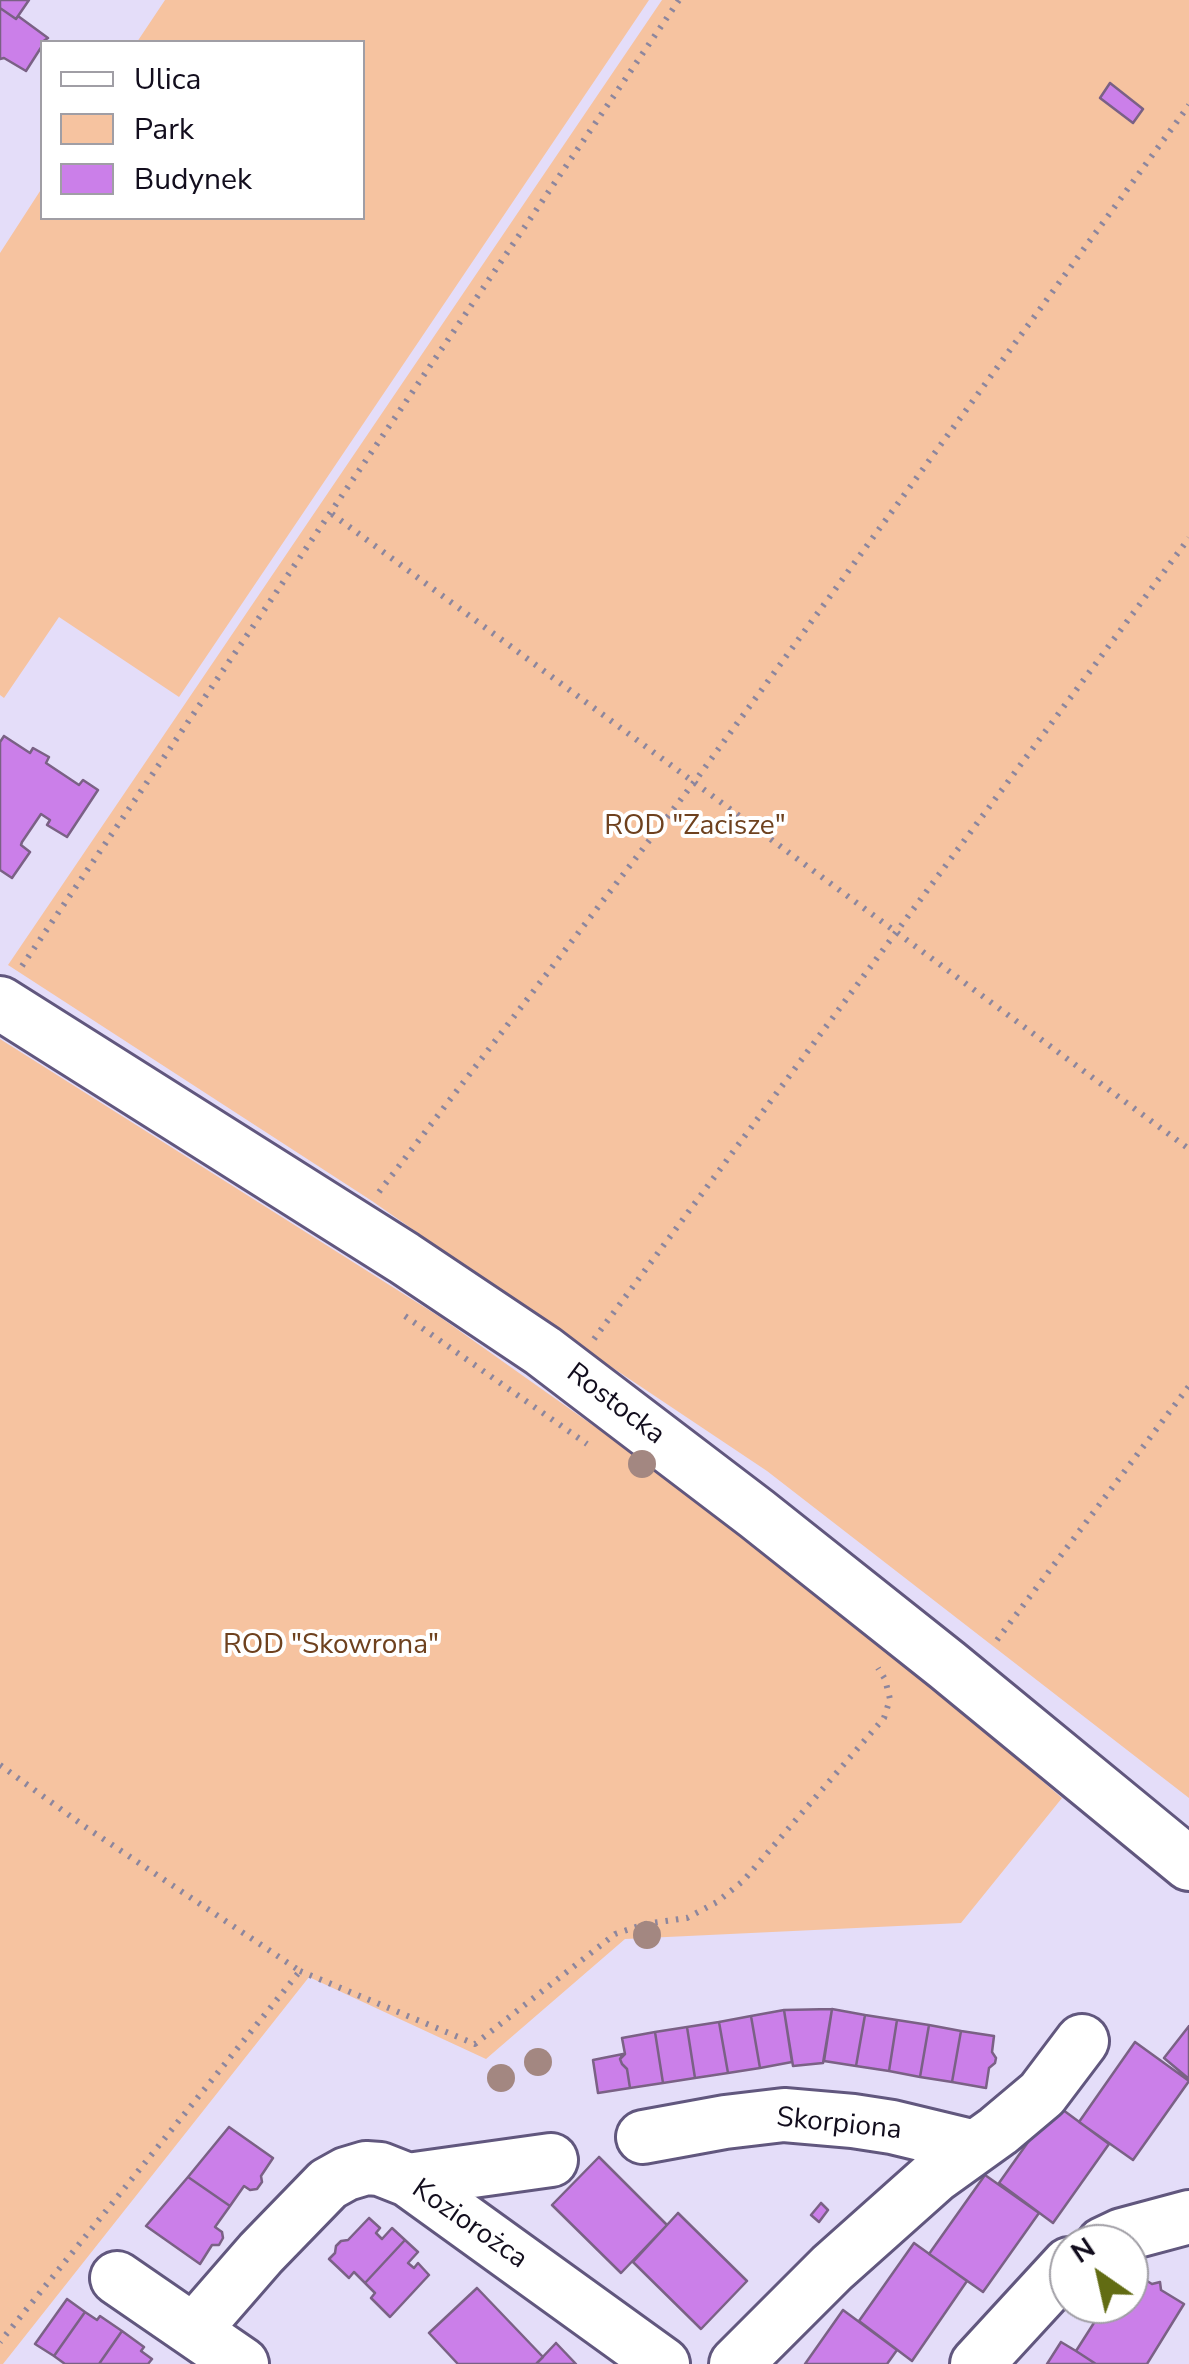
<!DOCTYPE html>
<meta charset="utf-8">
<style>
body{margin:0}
#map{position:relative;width:1189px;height:2364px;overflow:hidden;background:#e4ddf9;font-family:"Nunito Sans",sans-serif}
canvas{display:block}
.legend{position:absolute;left:40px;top:40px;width:325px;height:180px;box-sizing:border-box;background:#fff;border:2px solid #a09ea5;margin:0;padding:12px 18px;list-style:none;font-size:30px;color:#120d1d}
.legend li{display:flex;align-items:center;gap:20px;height:50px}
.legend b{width:50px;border:2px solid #a09ea5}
.north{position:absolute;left:1049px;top:2224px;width:100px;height:100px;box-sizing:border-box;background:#fff;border:2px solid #a09ea5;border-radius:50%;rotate:326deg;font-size:28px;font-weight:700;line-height:40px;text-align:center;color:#120d1d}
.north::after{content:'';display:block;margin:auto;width:35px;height:45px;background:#626c13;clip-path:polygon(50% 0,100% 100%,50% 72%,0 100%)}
</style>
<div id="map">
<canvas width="1189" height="2364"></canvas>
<ul class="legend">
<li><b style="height:12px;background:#fff"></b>Ulica</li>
<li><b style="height:28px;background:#f6c3a0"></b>Park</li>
<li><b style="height:28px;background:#cb7fe9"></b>Budynek</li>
</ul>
<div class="north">N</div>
</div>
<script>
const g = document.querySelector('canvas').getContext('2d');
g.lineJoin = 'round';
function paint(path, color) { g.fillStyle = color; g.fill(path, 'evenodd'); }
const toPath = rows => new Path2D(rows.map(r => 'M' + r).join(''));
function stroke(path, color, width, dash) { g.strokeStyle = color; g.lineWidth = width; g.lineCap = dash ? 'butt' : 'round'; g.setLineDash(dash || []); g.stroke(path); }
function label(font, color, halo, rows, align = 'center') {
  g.font = font + ' "Nunito Sans",sans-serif'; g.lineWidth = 8; g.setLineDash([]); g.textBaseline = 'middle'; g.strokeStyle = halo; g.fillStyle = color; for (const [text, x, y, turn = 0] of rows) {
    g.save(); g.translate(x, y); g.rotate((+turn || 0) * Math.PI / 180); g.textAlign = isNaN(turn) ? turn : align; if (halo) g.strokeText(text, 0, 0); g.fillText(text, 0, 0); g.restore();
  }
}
paint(toPath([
 [165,0,649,0,179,697,59,617,4,698,0,695,0,253,42,188,42,218,362,218,362,42,137,42],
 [662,0,1189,0,1189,1798,767,1471,589,1352,372,1201,8,965],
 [0,1039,440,1317,752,1538,922,1677,1062,1798,961,1923,625,1939,486,2059,309,1977,3,2364,0,2364]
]), '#f6c3a0');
const building = toPath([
 [0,0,29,0,16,19,0,8,0,0],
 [0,8,16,19,18,16,48,38,42,42,42,46,26,71,4,58,0,59,0,8],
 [1110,83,1143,109,1133,123,1100,98,1110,83],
 [4,736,30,753,33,748,49,757,46,763,79,785,83,780,98,790,67,837,47,825,50,820,41,814,22,842,21,845,30,852,12,878,0,870,0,742,4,736],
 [832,2009,865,2015,856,2066,824,2061,832,2009],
 [832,2009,823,2063,793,2066,784,2010,832,2009],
 [784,2010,792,2062,760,2068,751,2016,784,2010],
 [865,2015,897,2020,889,2071,856,2066,865,2015],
 [751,2016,760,2068,728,2073,719,2022,751,2016],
 [897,2020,929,2025,920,2077,889,2071,897,2020],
 [719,2022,728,2073,695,2078,687,2027,719,2022],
 [929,2025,961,2031,952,2082,920,2077,929,2025],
 [1189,2026,1189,2079,1164,2058,1189,2026],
 [687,2027,695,2078,663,2083,655,2032,687,2027],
 [961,2031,994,2036,992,2052,996,2058,995,2063,989,2068,986,2088,952,2082,961,2031],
 [655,2032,663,2083,630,2088,627,2069,622,2064,620,2059,625,2054,622,2038,655,2032],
 [1135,2042,1189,2081,1133,2160,1079,2122,1135,2042],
 [623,2054,620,2059,622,2064,627,2069,630,2088,598,2093,593,2060,623,2054],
 [1055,2104,1109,2144,1053,2223,999,2183,1055,2104],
 [229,2127,273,2158,261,2176,262,2182,257,2189,250,2190,244,2186,230,2206,188,2177,229,2127],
 [599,2157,667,2225,621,2273,552,2205,599,2157],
 [985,2175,1039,2213,983,2292,929,2254,985,2175],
 [188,2177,230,2206,215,2227,222,2232,223,2238,219,2245,212,2245,200,2264,146,2226,188,2177],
 [821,2203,828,2210,819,2222,811,2215,821,2203],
 [678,2213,747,2281,701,2329,633,2262,678,2213],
 [369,2218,380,2228,376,2233,382,2239,392,2228,405,2240,365,2283,354,2272,349,2278,329,2259,335,2253,336,2246,341,2241,348,2240,369,2218],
 [405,2240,418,2252,408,2263,414,2268,418,2263,429,2275,390,2317,371,2298,375,2293,365,2283,405,2240],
 [914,2243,967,2281,912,2361,859,2321,914,2243],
 [1129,2270,1152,2284,1160,2282,1161,2290,1184,2304,1147,2364,1096,2364,1076,2351,1106,2304,1129,2304,1129,2270],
 [477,2288,543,2357,536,2364,458,2364,429,2333,477,2288],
 [67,2299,85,2312,54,2356,35,2344,67,2299],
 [843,2310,897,2350,887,2364,805,2364,843,2310],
 [85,2312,97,2320,100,2316,122,2331,99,2364,65,2364,54,2356,85,2312],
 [122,2331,144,2347,141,2351,152,2359,148,2364,99,2364,122,2331],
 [1061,2342,1076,2351,1096,2364,1047,2364,1061,2342],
 [556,2343,576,2364,536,2364,556,2343]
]);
paint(building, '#cb7fe9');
stroke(building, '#7a6185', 2.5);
const minor = toPath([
 [0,1003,404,1258,543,1351,757,1514,947,1665,1189,1864],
 [643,2137,725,2122,784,2115,853,2121,892,2127,975,2147],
 [408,2180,551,2160],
 [1103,2244,1122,2235,1189,2217],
 [117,2278,242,2364],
 [194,2330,261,2253,328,2184,346,2174,366,2168,380,2169,408,2180,663,2364],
 [736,2364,832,2268,934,2177,998,2131,1042,2094,1082,2041],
 [977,2364,1069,2264]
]);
stroke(minor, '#61577e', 58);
stroke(toPath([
 [332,514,1189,1149],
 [22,966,679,0],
 [379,1192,695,781,1189,105],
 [405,1316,587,1444],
 [594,1339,1189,538],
 [997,1640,1189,1386],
 [0,1765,84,1826,300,1971,0,2342],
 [300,1971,475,2044,615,1934,645,1924,687,1918,717,1902,743,1881,884,1718,890,1699,885,1679,878,1668]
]), '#8d869d', 6, [2.5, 8]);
stroke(minor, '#fff', 52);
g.fillStyle = '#a38781';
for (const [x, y] of [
 [642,1464],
 [647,1935],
 [538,2062],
 [501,2078]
]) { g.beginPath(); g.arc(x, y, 14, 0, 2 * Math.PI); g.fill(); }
label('28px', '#6e411e', '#fff', [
 ["ROD \"Zacisze\"",695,827],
 ["ROD \"Skowrona\"",331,1646]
]);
label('28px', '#120d1d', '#fff', [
 ["Rostocka",615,1405,37],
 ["Skorpiona",839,2125,6],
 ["Koziorożca",469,2225,35]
]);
</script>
